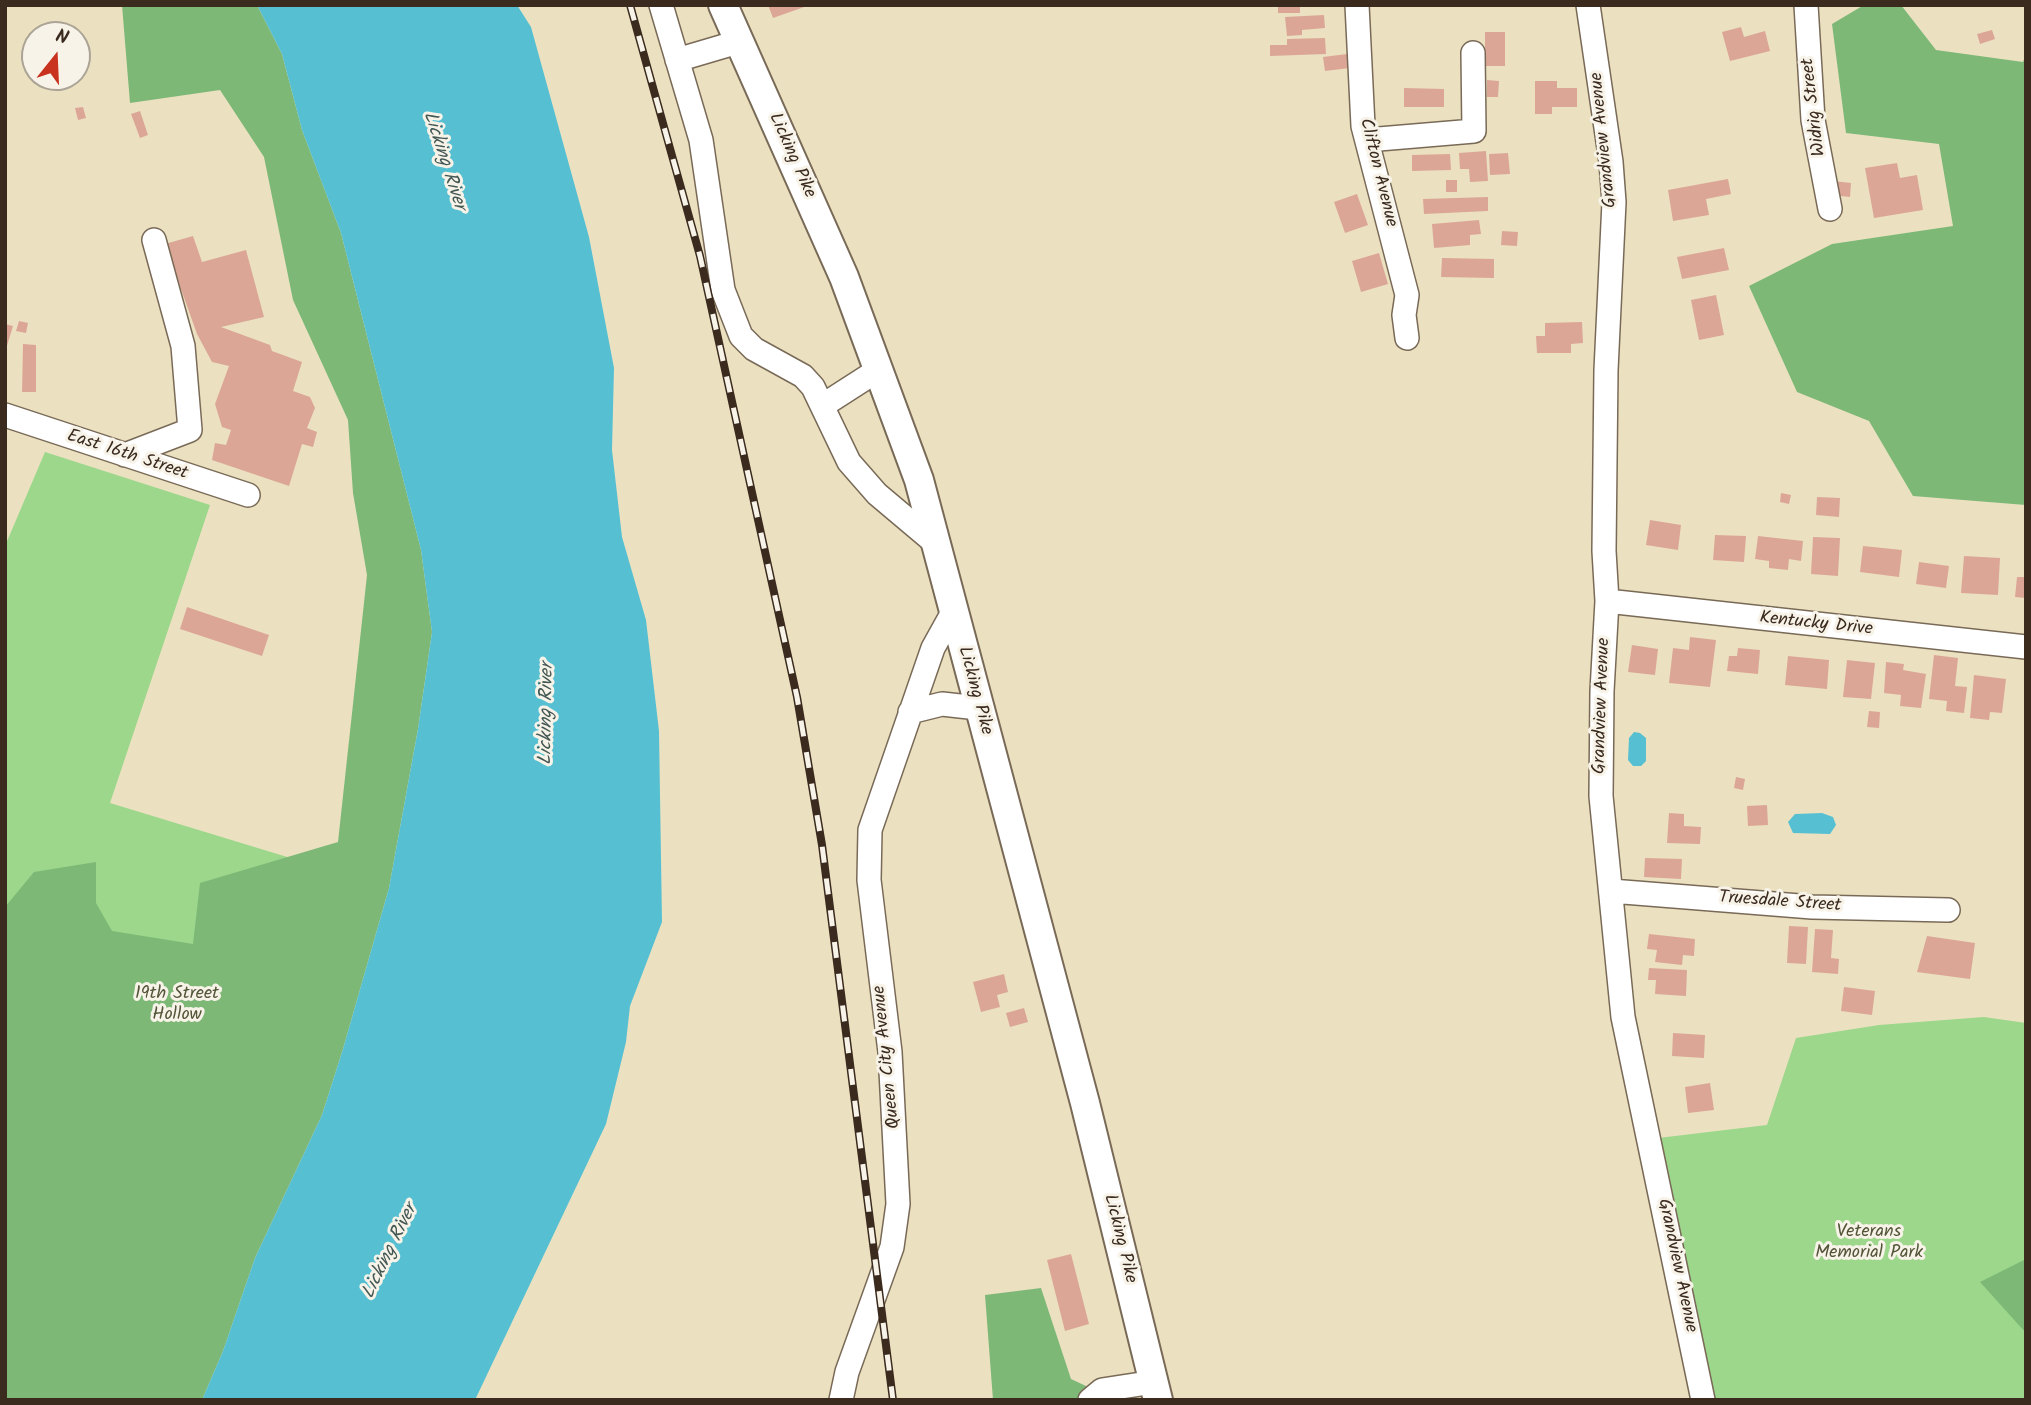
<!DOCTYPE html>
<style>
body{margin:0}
#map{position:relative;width:2031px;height:1405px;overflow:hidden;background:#ebe1c1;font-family:Kalam,sans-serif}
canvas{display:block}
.frame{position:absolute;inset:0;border:7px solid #3b2a1e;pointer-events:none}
.north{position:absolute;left:21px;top:21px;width:70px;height:70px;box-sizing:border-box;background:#f7f3e8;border:2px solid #aca397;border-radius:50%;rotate:18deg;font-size:19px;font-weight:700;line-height:28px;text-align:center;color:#3b2a1e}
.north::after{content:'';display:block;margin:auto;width:24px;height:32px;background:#c8321e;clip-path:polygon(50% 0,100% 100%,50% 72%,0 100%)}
</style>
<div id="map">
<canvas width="2031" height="1405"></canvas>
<div class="frame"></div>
<div class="north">N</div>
</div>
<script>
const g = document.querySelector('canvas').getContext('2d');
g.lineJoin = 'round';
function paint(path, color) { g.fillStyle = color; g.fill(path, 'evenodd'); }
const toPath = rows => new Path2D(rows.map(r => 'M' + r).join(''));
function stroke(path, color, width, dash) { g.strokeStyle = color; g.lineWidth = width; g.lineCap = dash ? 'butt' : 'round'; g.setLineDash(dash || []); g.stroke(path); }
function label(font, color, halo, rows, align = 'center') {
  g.font = font + ' Kalam,sans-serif'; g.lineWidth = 6; g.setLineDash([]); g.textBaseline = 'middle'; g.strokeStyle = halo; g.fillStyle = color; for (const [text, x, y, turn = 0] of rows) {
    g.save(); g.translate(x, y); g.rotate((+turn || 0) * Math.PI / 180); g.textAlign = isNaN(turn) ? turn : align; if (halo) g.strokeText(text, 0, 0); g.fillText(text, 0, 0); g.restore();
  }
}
paint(toPath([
 [45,452,210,505,110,803,389,888,202,1400,5,1400,5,546],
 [1984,1017,2026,1023,2026,1400,1703,1400,1650,1139,1767,1125,1796,1038,1879,1025]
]), '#9cd78b');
paint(toPath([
 [122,5,257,5,282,54,302,130,341,233,421,550,432,632,418,729,389,888,343,1049,322,1115,255,1258,223,1351,202,1400,5,1400,5,907,34,872,96,862,96,903,112,931,193,944,200,883,338,842,367,575,353,493,348,420,293,300,264,157,220,90,130,103],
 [1864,5,1901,5,1936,50,2023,62,2026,54,2026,505,1913,496,1869,421,1797,392,1749,286,1832,244,1953,226,1939,144,1846,133,1832,24],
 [2026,1259,2026,1333,1980,1282],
 [1041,1288,1071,1379,1116,1400,993,1400,985,1295]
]), '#7db877');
paint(toPath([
 [257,5,517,5,531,27,589,237,614,368,612,450,622,537,646,620,659,731,662,922,630,1006,626,1042,606,1124,475,1400,202,1400,223,1351,255,1258,322,1115,343,1049,389,888,418,729,432,632,421,550,341,233,302,130,282,54],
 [1634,732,1640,733,1646,738,1646,761,1641,766,1633,766,1628,760,1629,738],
 [1822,813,1833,817,1836,825,1830,834,1793,833,1788,822,1795,814]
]), '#56c0d2');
paint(toPath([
 [768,5,807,5,807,6,773,18],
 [1278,5,1300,5,1300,13,1278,13],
 [1324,15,1325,28,1302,30,1302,35,1287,36,1285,17],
 [1741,27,1744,37,1765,31,1770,51,1730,61,1722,32],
 [1992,30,1995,39,1980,44,1977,34],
 [1485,32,1505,32,1505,66,1485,66],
 [1325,38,1326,54,1270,56,1270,45,1287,45,1287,39],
 [1347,54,1350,68,1325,71,1323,57],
 [1487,80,1499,81,1498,97,1487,97],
 [1535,81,1557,81,1557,88,1577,88,1577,107,1552,107,1552,114,1535,114],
 [1404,88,1444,89,1444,107,1404,107],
 [83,107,86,118,78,120,75,108],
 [140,111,148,135,140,138,131,114],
 [1486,151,1488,181,1470,182,1469,169,1460,169,1459,153],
 [1508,153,1510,174,1490,175,1489,154],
 [1450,154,1451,170,1412,171,1412,155],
 [1897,163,1900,178,1917,175,1923,210,1874,218,1865,168],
 [1728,179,1731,194,1706,199,1709,215,1673,221,1668,190],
 [1446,180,1457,180,1457,192,1446,192],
 [1833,181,1851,183,1850,197,1831,195],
 [1357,194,1368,225,1345,233,1334,202],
 [1488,197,1488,211,1424,214,1423,199],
 [1479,220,1481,234,1470,235,1470,245,1434,248,1432,224],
 [1502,231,1518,232,1517,246,1501,245],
 [193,236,202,262,246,250,264,317,221,327,270,345,272,351,302,362,293,391,310,397,315,408,307,428,317,432,313,447,302,444,289,486,212,460,215,443,226,445,231,430,222,427,215,404,229,366,212,362,197,334,165,244],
 [1724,248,1729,270,1682,279,1677,257],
 [1379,253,1388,284,1361,292,1352,261],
 [1442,258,1494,259,1494,278,1441,277],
 [1716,295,1724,335,1699,340,1691,300],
 [19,321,28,323,26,333,16,331],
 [1582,322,1583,343,1571,344,1571,353,1537,353,1536,336,1545,336,1545,323],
 [5,324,13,326,6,349,5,349],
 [23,344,36,345,36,392,22,392],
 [1781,493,1791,495,1789,504,1780,502],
 [1817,497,1840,498,1839,517,1816,515],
 [1650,520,1681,525,1678,550,1646,545],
 [1715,535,1746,536,1744,562,1713,560],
 [1758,536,1803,541,1801,561,1789,559,1788,570,1769,568,1769,561,1755,559],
 [1813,537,1840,538,1838,576,1811,574],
 [1863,546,1902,550,1899,577,1860,572],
 [1964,556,2000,558,1998,595,1961,593],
 [1919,562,1949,566,1946,588,1916,584],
 [2017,577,2026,577,2026,598,2015,597],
 [187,607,269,635,262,656,180,629],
 [1690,637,1716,640,1710,687,1669,683,1673,648,1689,650],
 [1632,645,1658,649,1655,675,1628,672],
 [1738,648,1760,650,1758,674,1727,671,1729,656,1737,656],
 [1934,655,1958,658,1955,686,1967,687,1964,713,1946,711,1947,701,1929,699],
 [1788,656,1829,660,1827,689,1785,685],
 [1847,660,1875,663,1871,699,1843,697],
 [1886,662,1904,664,1903,670,1926,674,1921,708,1900,706,1901,695,1884,693],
 [1974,675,2006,679,2002,713,1990,712,1989,720,1970,718],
 [1869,711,1880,712,1879,728,1867,727],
 [1736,777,1745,779,1743,790,1734,788],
 [1767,805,1768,825,1748,826,1747,806],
 [1669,813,1684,814,1684,826,1701,827,1700,844,1667,843],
 [1645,858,1682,859,1681,879,1644,877],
 [1789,926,1808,927,1806,964,1787,963],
 [1815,929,1833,930,1831,958,1839,959,1838,974,1812,972],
 [1649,934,1695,939,1694,956,1683,955,1682,965,1655,962,1657,950,1647,949],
 [1927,936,1975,943,1970,979,1917,972],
 [1649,968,1687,970,1686,996,1655,994,1656,980,1648,980],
 [1004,974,1008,992,997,995,1000,1007,981,1012,973,982],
 [1844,987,1875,991,1872,1015,1841,1011],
 [1024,1008,1028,1022,1010,1027,1006,1013],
 [1673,1033,1705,1035,1704,1058,1672,1056],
 [1710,1083,1714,1110,1688,1113,1685,1087],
 [1071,1254,1089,1324,1065,1331,1047,1260]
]), '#dca696');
const minor = toPath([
 [661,5,701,140,723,290,741,336,754,349,803,376,813,387,849,462,877,494,934,542],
 [1357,5,1363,126,1407,295,1404,315,1407,338],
 [1588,5,1611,162,1614,202,1606,370,1604,551,1607,601,1602,691,1601,796,1623,1017,1703,1400],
 [1806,5,1813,120,1830,209],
 [677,60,738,42],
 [1367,140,1474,131,1473,53],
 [822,406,878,370],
 [5,415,248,495],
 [125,455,190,430,183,346,154,240],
 [1607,601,2026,647],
 [910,712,942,704,978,708],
 [1611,891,1812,907,1948,910],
 [841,1400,847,1372,892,1247,898,1204,890,1052,869,880,870,830,933,648,953,612],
 [1090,1400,1102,1390,1154,1382]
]);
const major = toPath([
 [723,5,844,277,919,480,1085,1103,1158,1400]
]);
stroke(minor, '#796a57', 26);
stroke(major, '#796a57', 32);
stroke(minor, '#fff', 23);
stroke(major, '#fff', 28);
const rail = toPath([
 [630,5,700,256,797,697,822,845,893,1400]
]);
stroke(rail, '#3b2a1e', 8);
stroke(rail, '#f7f3e8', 5, [16]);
label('18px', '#3b2a1e', '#f7f3e8', [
 ["Widrig Street",1815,107,-97],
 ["Grandview Avenue",1605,140,-96],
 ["Licking Pike",791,156,66],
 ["Clifton Avenue",1377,173,76],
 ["East 16th Street",127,456,18],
 ["Kentucky Drive",1816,625,6],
 ["Licking Pike",974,691,75],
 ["Grandview Avenue",1603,706,-88],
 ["Truesdale Street",1780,903,4],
 ["Queen City Avenue",888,1057,-96],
 ["Licking Pike",1119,1239,76],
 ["Grandview Avenue",1676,1266,78]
]);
label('18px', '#535539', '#f7f3e8', [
 ["19th Street",177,995],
 ["Hollow",177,1016],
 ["Veterans",1869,1233],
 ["Memorial Park",1869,1254]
]);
label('italic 19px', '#435754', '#f7f3e8', [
 ["Licking River",443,161,72],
 ["Licking River",548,714,-89],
 ["Licking River",391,1252,-64]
]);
</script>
